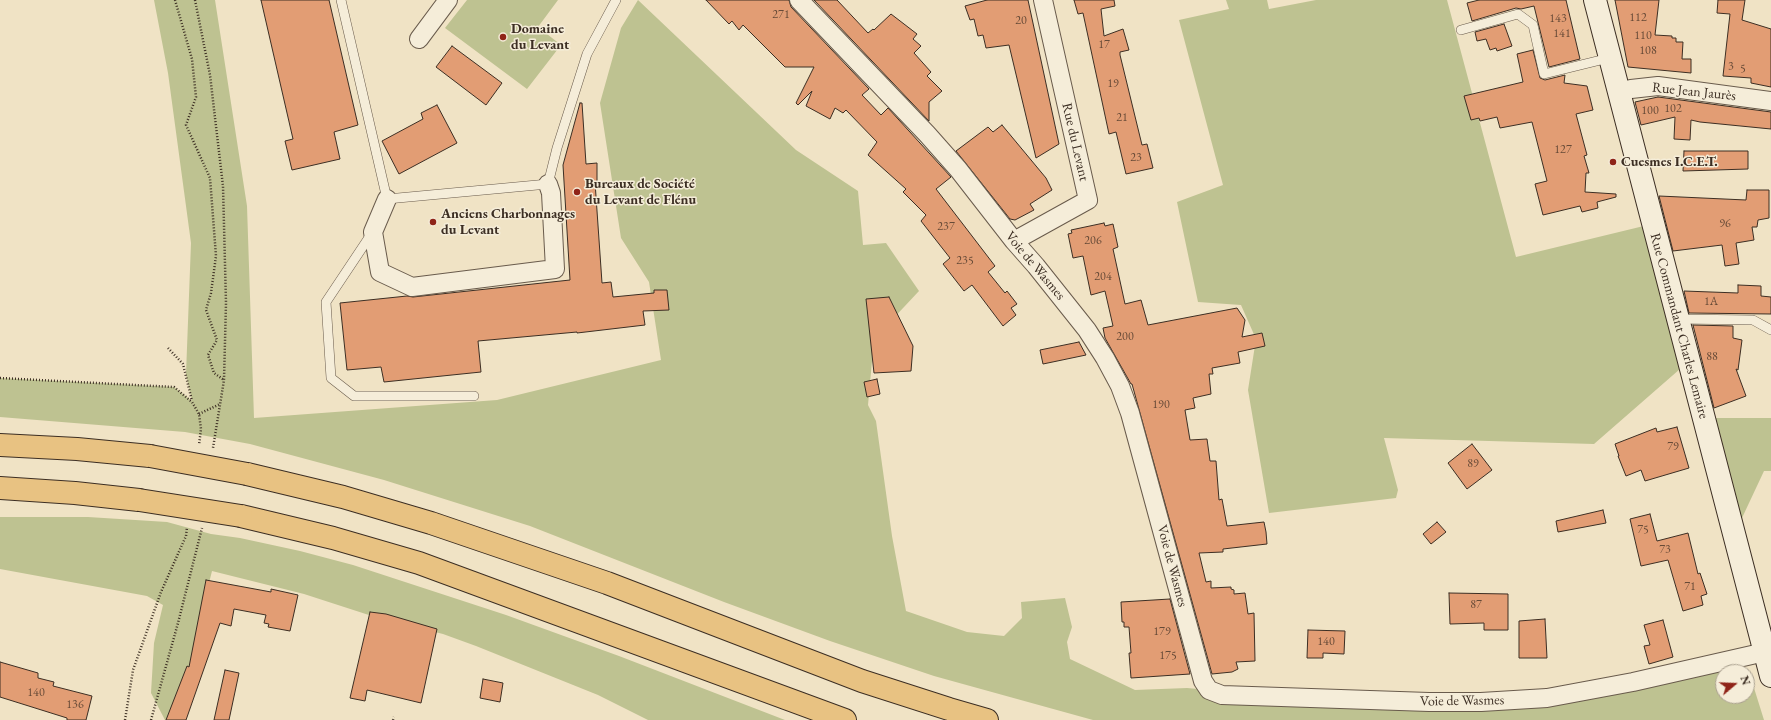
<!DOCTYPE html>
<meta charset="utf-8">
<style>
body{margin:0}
#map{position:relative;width:1771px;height:720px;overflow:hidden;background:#f0e3c5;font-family:"EB Garamond",serif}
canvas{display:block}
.north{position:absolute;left:1715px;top:664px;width:40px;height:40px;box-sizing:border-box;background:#f5edd9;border:1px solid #aba190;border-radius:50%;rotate:71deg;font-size:11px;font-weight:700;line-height:16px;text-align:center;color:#3c2e23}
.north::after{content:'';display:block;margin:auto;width:14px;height:18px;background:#8f2418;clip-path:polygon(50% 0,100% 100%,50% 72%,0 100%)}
</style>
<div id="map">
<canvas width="1771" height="720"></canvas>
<div class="north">N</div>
</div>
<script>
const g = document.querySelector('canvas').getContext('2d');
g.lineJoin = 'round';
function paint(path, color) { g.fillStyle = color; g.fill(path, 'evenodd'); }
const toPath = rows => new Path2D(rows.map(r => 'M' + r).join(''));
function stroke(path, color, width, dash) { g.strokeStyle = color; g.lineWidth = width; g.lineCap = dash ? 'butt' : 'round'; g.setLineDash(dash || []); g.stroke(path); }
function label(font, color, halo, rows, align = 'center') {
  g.font = font + ' "EB Garamond",serif'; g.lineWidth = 3; g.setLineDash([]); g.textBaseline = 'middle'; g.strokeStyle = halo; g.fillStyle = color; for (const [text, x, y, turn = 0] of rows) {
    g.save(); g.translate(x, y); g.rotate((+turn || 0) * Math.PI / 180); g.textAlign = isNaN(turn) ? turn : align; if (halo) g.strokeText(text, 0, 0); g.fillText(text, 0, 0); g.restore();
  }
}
paint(toPath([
 [154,0,215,0,247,206,254,418,497,400,661,360,649,282,621,238,600,103,621,28,638,0,796,150,858,191,863,245,886,243,919,291,874,339,868,405,876,421,892,536,906,611,967,632,1004,636,1022,618,1021,602,1065,598,1072,627,1067,642,1070,659,1135,690,1187,688,1209,690,1481,702,1713,664,1749,672,1764,720,1093,720,934,676,830,641,724,602,530,526,384,480,250,444,185,432,0,417,0,378,174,387,192,401,186,374,191,243,168,73],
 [1723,672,1747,672,1747,696,1723,696],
 [467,0,558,0,538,27,561,45,527,89,445,28],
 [1226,0,1267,0,1269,9,1316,0,1447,0,1516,257,1652,224,1688,362,1594,444,1384,438,1398,490,1396,498,1269,513,1248,390,1256,339,1241,305,1198,302,1177,202,1223,185,1179,20,1229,9],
 [1703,418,1771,418,1771,471,1764,471,1734,535],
 [0,517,88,517,167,522,211,534,240,538,300,551,353,565,506,615,619,656,785,720,648,720,598,695,476,646,443,634,375,617,304,594,212,571,205,599,196,657,168,720,165,720,151,693,154,643,163,605,147,596,0,569]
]), '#bec291');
const building = toPath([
 [261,0,329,0,358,125,334,132,340,159,292,170,285,141,293,139,261,0],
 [706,0,789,0,791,7,869,89,862,95,881,115,888,108,951,177,936,189,995,266,988,272,1005,293,1007,291,1017,304,1011,308,1016,315,1003,326,972,285,964,291,943,264,950,258,921,221,926,215,903,192,906,189,868,155,877,142,846,110,843,113,835,108,830,119,806,106,812,91,798,105,796,103,814,67,785,67,743,25,739,30,732,21,729,24,706,0],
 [814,0,837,0,868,33,873,29,874,30,891,14,917,34,913,39,921,46,914,53,931,72,927,76,942,91,929,102,929,121,814,0],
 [987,0,1028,0,1059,144,1036,158,1009,45,986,48,983,35,978,36,974,19,970,20,965,6,987,0],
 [1074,0,1114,0,1115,6,1101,9,1104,36,1123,29,1129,50,1120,52,1120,55,1142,145,1147,144,1153,168,1126,174,1116,132,1109,134,1083,13,1078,14,1074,0],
 [1479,0,1566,0,1580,59,1549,67,1534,6,1521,9,1516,8,1472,21,1467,3,1479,0],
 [1615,0,1659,0,1655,35,1672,36,1672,38,1676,38,1676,42,1683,42,1682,59,1691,59,1691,73,1628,67,1615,0],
 [1718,0,1745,0,1742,20,1771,29,1771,87,1751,83,1751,78,1723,76,1730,14,1717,13,1718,0],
 [1504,24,1512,46,1497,51,1496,48,1490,50,1486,39,1477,41,1475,32,1504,24],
 [452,46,502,83,486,105,436,67,452,46],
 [1533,50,1540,78,1545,80,1565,75,1564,83,1587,86,1593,110,1576,114,1587,155,1584,156,1589,173,1586,173,1585,192,1616,194,1616,197,1597,202,1598,208,1582,212,1580,206,1543,215,1535,184,1547,181,1532,122,1500,128,1497,117,1480,121,1479,118,1471,120,1464,96,1523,82,1517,54,1533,50],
 [1658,97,1771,112,1771,129,1700,122,1691,120,1690,140,1674,139,1675,117,1641,125,1635,102,1658,97],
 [580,103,582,103,586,164,597,163,597,181,595,182,602,283,611,282,613,297,654,293,654,290,667,290,669,310,643,311,645,325,577,333,577,332,478,341,481,372,384,382,381,367,347,370,340,303,407,296,413,297,570,280,563,165,580,103],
 [437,105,457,143,399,174,382,141,423,119,421,113,437,105],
 [1002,125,1046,178,1052,190,1030,204,1034,210,1015,220,1010,219,956,151,988,127,993,132,1002,125],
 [1684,151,1748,151,1748,169,1683,171,1684,151],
 [1747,190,1769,190,1769,218,1758,220,1757,227,1752,227,1754,240,1736,243,1739,264,1725,266,1722,245,1673,251,1659,196,1746,200,1747,190],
 [1104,223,1105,226,1113,224,1118,247,1113,249,1125,304,1141,300,1148,325,1237,308,1245,320,1242,337,1262,333,1265,346,1238,352,1240,363,1212,368,1213,374,1209,374,1211,394,1193,398,1195,408,1185,410,1190,440,1207,439,1210,461,1216,461,1219,500,1222,499,1227,526,1264,522,1266,532,1267,544,1223,549,1223,552,1199,553,1206,582,1211,581,1211,588,1231,587,1231,589,1234,590,1234,594,1245,593,1248,614,1254,613,1255,661,1236,662,1238,669,1232,672,1212,674,1132,384,1131,384,1105,338,1103,328,1113,326,1105,291,1091,295,1083,256,1073,258,1068,234,1072,233,1071,230,1104,223],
 [1738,285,1761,286,1761,296,1771,297,1771,314,1689,313,1684,291,1738,293,1738,285],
 [889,297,913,346,911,371,874,373,866,299,889,297],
 [1693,325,1733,326,1733,338,1742,340,1738,370,1736,369,1746,396,1714,408,1693,325],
 [1079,342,1086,355,1043,364,1040,350,1079,342],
 [877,379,880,394,867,397,864,382,877,379],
 [1677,427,1689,468,1645,481,1641,470,1626,476,1618,456,1619,456,1615,444,1656,428,1657,432,1677,427],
 [1472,444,1492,470,1467,489,1448,463,1472,444],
 [1603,510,1606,523,1558,532,1556,521,1603,510],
 [1650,514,1657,541,1688,533,1698,574,1700,573,1707,594,1701,596,1703,605,1683,611,1668,560,1641,566,1630,519,1650,514],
 [1437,522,1446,532,1431,544,1423,534,1437,522],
 [206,580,271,592,271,589,298,595,290,631,268,627,269,624,264,623,266,615,234,609,231,626,220,623,186,720,166,720,187,666,189,667,206,580],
 [1449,593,1508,594,1508,630,1484,630,1484,623,1450,624,1449,593],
 [1170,599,1190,674,1131,678,1129,653,1131,653,1129,627,1124,627,1124,622,1122,622,1121,602,1170,599],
 [370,612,386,614,437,629,421,703,367,690,365,701,350,698,370,612],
 [1545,619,1547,658,1519,658,1519,621,1545,619],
 [1663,620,1673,657,1649,664,1644,646,1650,645,1644,625,1663,620],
 [1308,630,1345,631,1344,654,1323,653,1323,658,1307,658,1308,630],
 [0,662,38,673,38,678,54,682,53,686,92,696,86,720,67,720,67,718,0,697,0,662],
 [225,670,239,673,229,720,214,720,225,670],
 [483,679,503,683,500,702,480,698,483,679]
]);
paint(building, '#e29d74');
stroke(building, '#3c2e23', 1);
const lane = toPath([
 [341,0,387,199,548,184,557,148,587,54,616,0],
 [1461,30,1518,14,1533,25,1544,74,1609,58],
 [372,233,326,302,331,378,354,396,474,396],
 [1678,319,1753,320,1771,330]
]);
const street = toPath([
 [799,0,927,134,958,169,1014,241,1036,266,1087,330,1105,358,1120,386,1130,413,1203,681,1209,690,1222,695,1429,702,1481,702,1547,698,1633,682,1765,652],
 [419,39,448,0],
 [1618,92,1631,89,1658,86,1771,101],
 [387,199,373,232,380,272,412,287,555,269,551,193,548,184],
 [1014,241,1088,200,1043,0]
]);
const secondary = toPath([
 [1595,0,1771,676]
]);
const highway = toPath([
 [0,445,77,449,150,456],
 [247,474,343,497,431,523,607,583,862,681,949,709,987,720],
 [0,488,75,493,139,500],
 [241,516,333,538,419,563,845,720]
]);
stroke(lane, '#695b4c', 10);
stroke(street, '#695b4c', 20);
stroke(secondary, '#3c2e23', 24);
stroke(highway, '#3c2e23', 24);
stroke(toPath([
 [175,0,192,59,196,97,186,125,210,178,216,256,211,293,206,310,217,340,208,355,214,373,224,380],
 [195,0,210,75,223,186,226,303,224,380,213,448],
 [168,348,183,364,192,401],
 [0,378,174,387,192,402,199,414,201,429,199,445],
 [199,414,220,404],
 [125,720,133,670,161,592,186,536,187,527],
 [151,720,178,623,202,528],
 [393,720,394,717]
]), '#3c2e23', 2.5, [1, 2]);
stroke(lane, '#f5edd9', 9);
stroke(street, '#f5edd9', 18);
stroke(secondary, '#f5edd9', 22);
stroke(highway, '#e8c282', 22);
const highwayBridge = toPath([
 [150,456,247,474],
 [139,500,241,516]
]);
stroke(highwayBridge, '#3c2e23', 24, []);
stroke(highwayBridge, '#e8c282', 22);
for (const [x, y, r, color] of [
 [503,37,4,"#8f2418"],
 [1613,162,4,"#8f2418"],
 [577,192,4,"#8f2418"],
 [433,222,4,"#8f2418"]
]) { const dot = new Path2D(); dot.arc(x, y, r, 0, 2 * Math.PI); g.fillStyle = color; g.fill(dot); stroke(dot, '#f5edd9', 1.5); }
label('12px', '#664a37', null, [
 ["271",781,15],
 ["112",1638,18],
 ["143",1558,19],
 ["20",1021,21],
 ["141",1562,34],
 ["110",1643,36],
 ["17",1104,45],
 ["108",1648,51],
 ["3",1731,67],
 ["5",1743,69],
 ["19",1113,84],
 ["102",1673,109],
 ["100",1650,111],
 ["21",1122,118],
 ["127",1563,150],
 ["23",1136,158],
 ["96",1725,224],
 ["237",946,227],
 ["206",1093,241],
 ["235",965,261],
 ["204",1103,277],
 ["1A",1711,302],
 ["200",1125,337],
 ["88",1712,357],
 ["190",1161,405],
 ["79",1673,447],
 ["89",1473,464],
 ["75",1643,530],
 ["73",1665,550],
 ["71",1690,587],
 ["87",1476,605],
 ["179",1162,632],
 ["140",1326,642],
 ["175",1168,656],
 ["140",36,693],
 ["136",75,705]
]);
label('bold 14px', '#3c2e23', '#f5edd9', [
 ["Domaine",511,29],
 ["du Levant",511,45],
 ["Cuesmes I.C.E.T.",1621,162],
 ["Bureaux de Société",585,184],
 ["du Levant de Flénu",585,200],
 ["Anciens Charbonnages",441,214],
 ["du Levant",441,230]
], 'left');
label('14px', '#3c2e23', '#f5edd9', [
 ["Rue Jean Jaurès",1694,92,6],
 ["Rue du Levant",1075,142,77],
 ["Voie de Wasmes",1035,266,50],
 ["Rue Commandant Charles Lemaire",1679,326,75],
 ["Voie de Wasmes",1172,566,75],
 ["Voie de Wasmes",1462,701,-1]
]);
</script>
